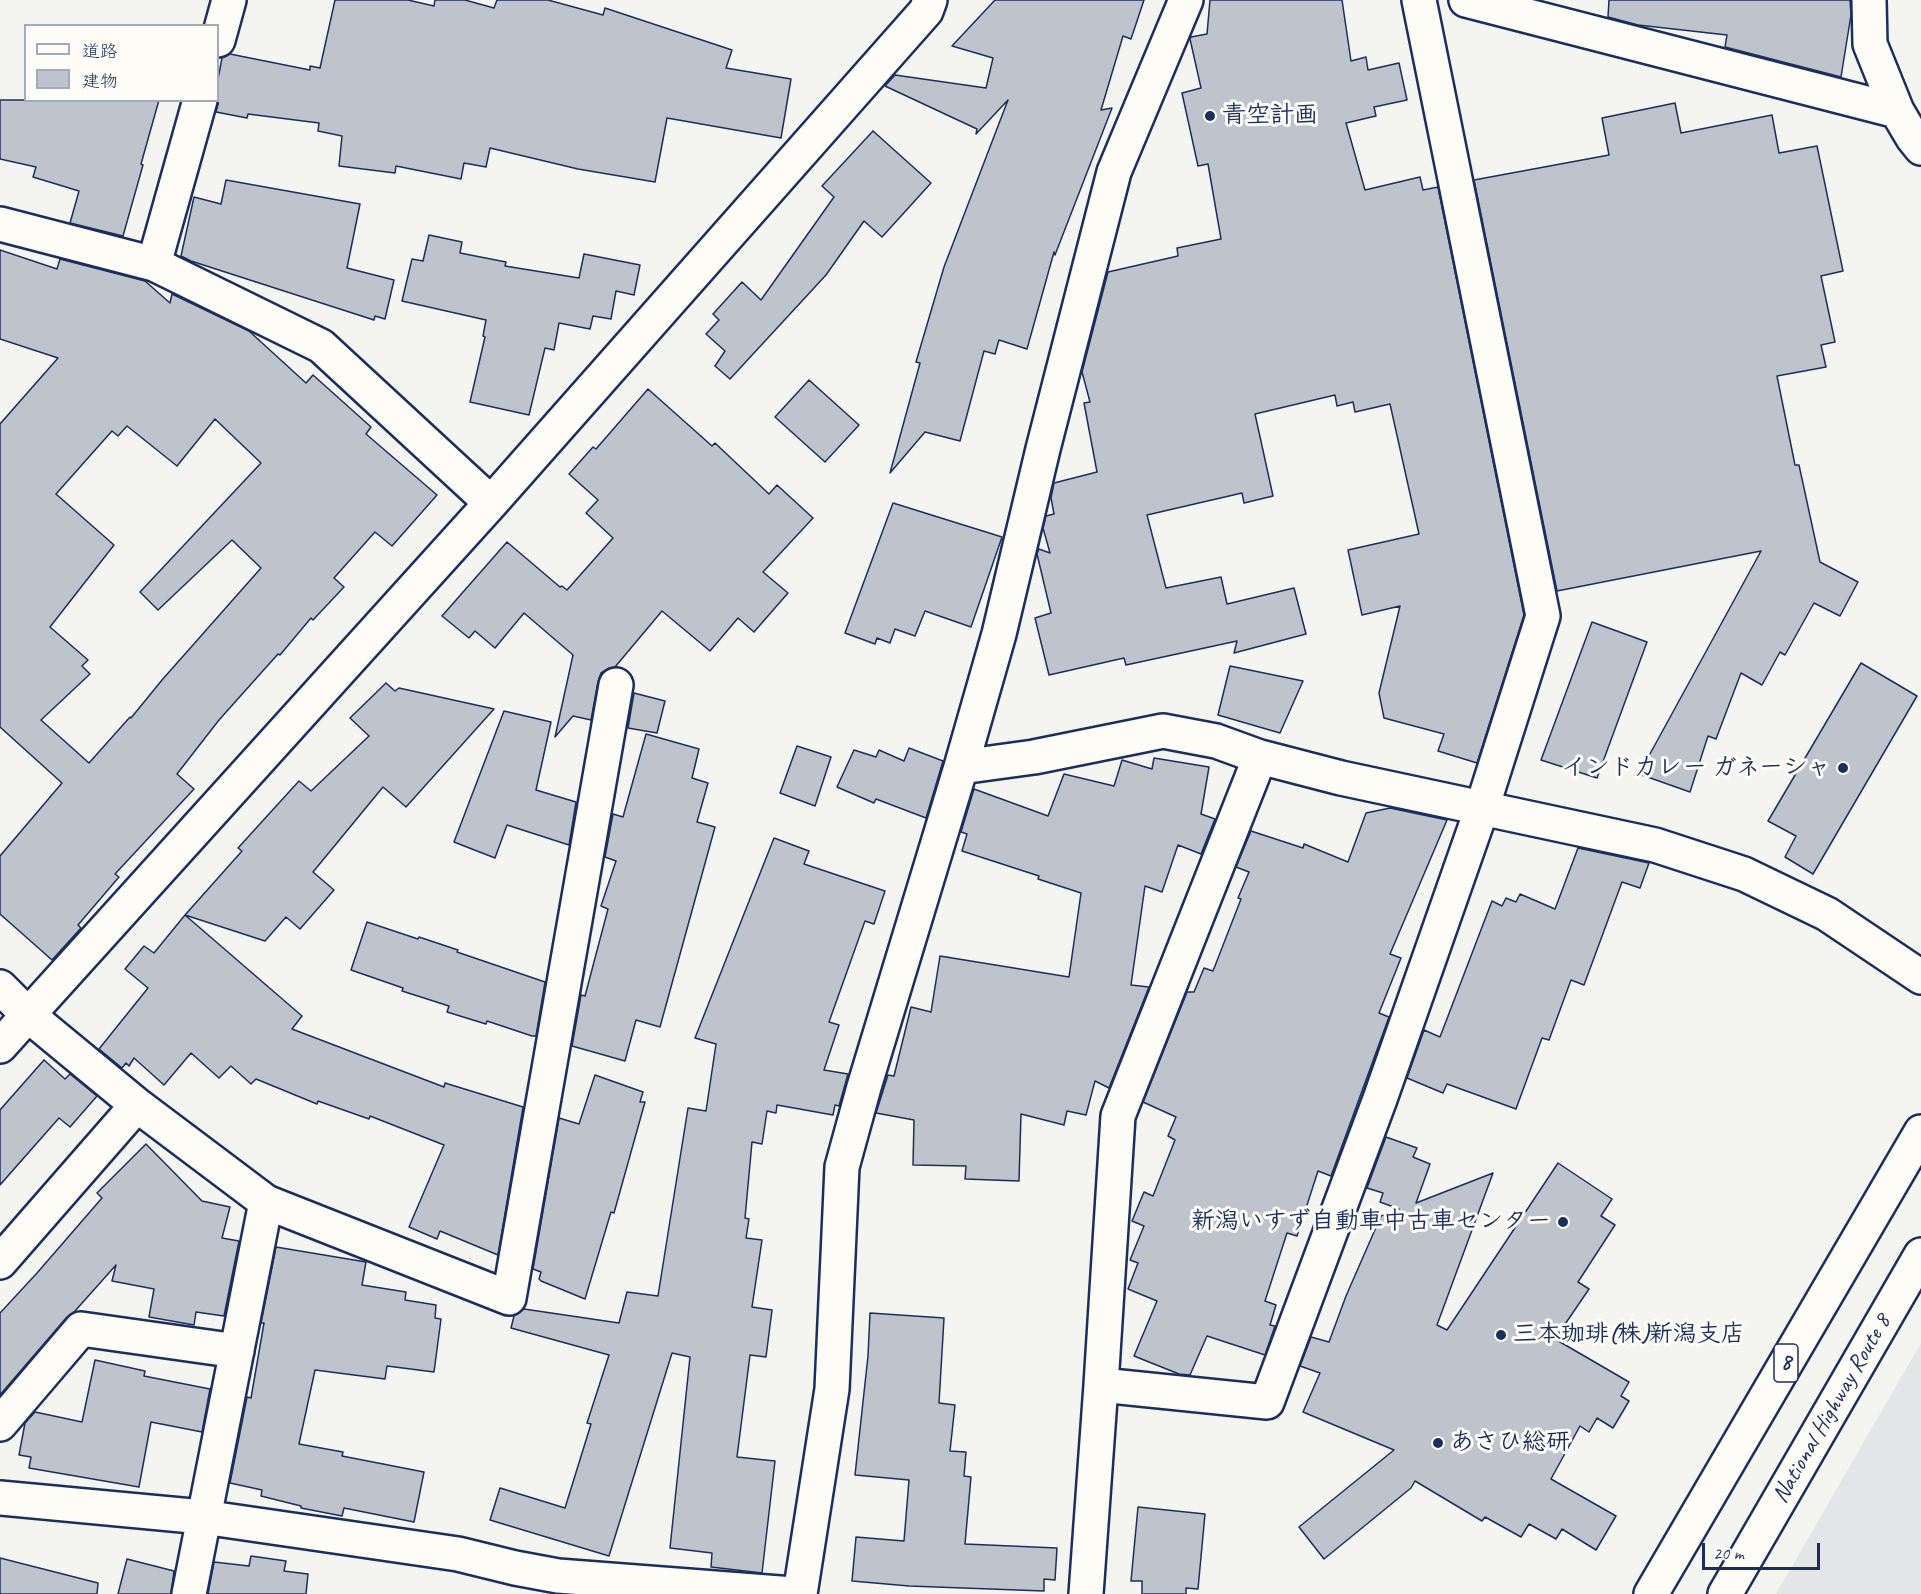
<!DOCTYPE html>
<meta charset="utf-8">
<style>
body{margin:0}
#map{position:relative;width:1921px;height:1594px;overflow:hidden;background:#f4f4f1;font-family:Caveat,"Klee One",sans-serif}
canvas{display:block}
.legend{position:absolute;left:24px;top:24px;width:195px;height:78px;box-sizing:border-box;background:#fdfcf7;border:2px solid #a3aaba;margin:0;padding:8px 10px;list-style:none;font-size:18px;color:#1b2f5e}
.legend li{display:flex;align-items:center;gap:12px;height:30px}
.legend b{width:30px;border:2px solid #a3aaba}
.scale{position:absolute;left:1702px;top:1543px;width:118px;height:27px;box-sizing:border-box;border:3px solid #1b2f5e;border-top:0;padding-left:8px;font-size:18px;line-height:21px;white-space:nowrap;color:#1b2f5e;-webkit-text-stroke:4px #fdfcf7;paint-order:stroke}
</style>
<div id="map">
<canvas width="1921" height="1594"></canvas>
<ul class="legend">
<li><b style="height:8px;background:#fdfcf7"></b>道路</li>
<li><b style="height:16px;background:#bfc3cc"></b>建物</li>
</ul>
<div class="scale">20 m</div>
</div>
<script>
const g = document.querySelector('canvas').getContext('2d');
g.lineJoin = 'round';
function paint(path, color) { g.fillStyle = color; g.fill(path, 'evenodd'); }
const toPath = rows => new Path2D(rows.map(r => 'M' + r).join(''));
function stroke(path, color, width, dash) { g.strokeStyle = color; g.lineWidth = width; g.lineCap = dash ? 'butt' : 'round'; g.setLineDash(dash || []); g.stroke(path); }
function label(font, color, halo, rows, align = 'center') {
  g.font = font + ' Caveat,"Klee One",sans-serif'; g.lineWidth = 6; g.setLineDash([]); g.textBaseline = 'middle'; g.strokeStyle = halo; g.fillStyle = color; for (const [text, x, y, turn = 0] of rows) {
    g.save(); g.translate(x, y); g.rotate((+turn || 0) * Math.PI / 180); g.textAlign = isNaN(turn) ? turn : align; if (halo) g.strokeText(text, 0, 0); g.fillText(text, 0, 0); g.restore();
  }
}
paint(toPath([
 [1921,1343,1921,1594,1776,1594]
]), '#e4e5e6');
const building = toPath([
 [335,0,408,0,434,6,435,0,465,0,494,8,497,0,548,0,603,15,605,8,732,50,726,68,791,79,781,138,667,118,655,182,578,169,490,148,486,167,464,163,461,179,396,166,395,173,339,166,342,136,318,131,319,123,248,114,247,118,216,112,218,104,218,79,222,58,230,54,310,70,310,66,320,68,335,0],
 [995,0,1144,0,1131,39,1123,36,1101,110,1112,108,1055,255,1054,252,1027,349,999,340,995,354,984,351,960,441,925,432,890,473,920,363,916,362,944,267,1008,100,976,134,977,129,885,86,895,75,986,88,993,58,952,46,995,0],
 [1210,0,1342,0,1351,61,1366,57,1368,70,1399,63,1407,100,1374,107,1376,116,1346,123,1365,190,1420,177,1423,190,1438,187,1524,615,1477,763,1438,751,1444,734,1384,718,1379,693,1400,606,1362,615,1348,550,1419,534,1390,404,1355,412,1353,402,1337,406,1335,395,1255,414,1273,496,1244,503,1242,493,1147,515,1166,588,1221,577,1227,604,1294,588,1306,634,1234,653,1237,641,1126,665,1124,658,1049,675,1035,618,1051,613,1037,554,1039,549,1050,553,1043,528,1046,516,1054,514,1051,498,1054,483,1097,472,1084,403,1090,402,1082,372,1108,272,1178,256,1177,248,1221,239,1208,164,1198,166,1182,93,1201,88,1190,39,1191,37,1207,34,1210,0],
 [1609,0,1850,0,1851,15,1841,77,1725,47,1727,35,1638,25,1608,17,1609,0],
 [0,100,159,100,141,164,143,165,123,236,70,223,79,191,33,177,36,167,0,159,0,100],
 [1675,103,1681,133,1772,115,1779,153,1817,146,1843,271,1821,276,1835,342,1821,345,1826,367,1777,376,1795,465,1799,465,1820,562,1858,582,1840,616,1814,603,1785,655,1780,652,1762,685,1741,673,1716,739,1708,736,1690,792,1639,774,1761,551,1557,591,1474,180,1609,155,1602,118,1675,103],
 [873,131,931,183,882,237,864,221,826,275,730,379,715,366,725,351,706,334,719,320,713,314,742,282,761,300,834,197,822,186,873,131],
 [226,180,360,204,347,268,394,280,385,319,375,316,374,320,191,261,181,256,194,197,221,204,226,180],
 [429,235,462,242,460,253,506,262,505,266,579,278,584,254,640,265,634,295,616,291,611,319,593,316,590,329,559,323,554,350,545,348,529,415,470,402,485,337,483,336,486,320,402,301,412,259,423,261,429,235],
 [0,250,57,269,60,259,145,281,170,303,172,294,249,331,306,383,313,375,371,427,366,434,437,495,392,546,375,532,334,578,344,587,313,620,311,618,280,655,278,654,219,720,177,774,194,789,115,874,119,877,78,925,81,928,52,960,0,914,0,856,62,783,0,727,0,424,58,358,0,339,0,250],
 [215,419,261,463,140,592,158,610,232,540,261,568,162,680,131,718,130,717,89,763,41,720,90,674,82,666,88,660,50,627,114,545,56,494,112,431,118,436,127,426,177,466,215,419],
 [809,380,859,425,825,462,775,417,809,380],
 [648,389,712,446,715,443,769,494,777,485,813,518,763,572,788,593,754,632,738,618,710,651,662,611,615,667,609,668,601,673,598,682,591,720,573,716,555,737,573,655,524,613,495,648,475,631,469,638,442,616,507,542,560,587,562,586,567,590,613,538,586,513,598,500,569,474,593,447,596,449,648,389],
 [893,503,1002,537,971,627,925,611,915,636,895,629,890,643,877,638,875,644,845,633,893,503],
 [1592,622,1647,642,1597,778,1541,760,1592,622],
 [1861,663,1917,696,1813,874,1785,857,1796,836,1768,821,1861,663],
 [1230,666,1303,681,1280,733,1218,715,1230,666],
 [386,683,395,691,399,688,494,709,406,807,383,787,313,872,334,890,300,929,286,917,265,941,185,915,242,851,238,848,299,781,311,791,369,736,350,718,386,683],
 [634,693,665,701,657,733,628,728,634,693],
 [504,711,551,722,536,790,576,802,569,845,507,825,495,858,454,842,504,711],
 [646,734,699,749,692,778,708,783,697,822,715,827,660,1027,636,1020,625,1061,572,1046,581,995,585,996,608,909,601,906,616,861,605,857,613,814,623,817,646,734],
 [797,746,831,757,815,806,780,793,797,746],
 [909,748,943,761,926,818,876,799,874,803,837,787,854,750,876,757,879,750,904,761,909,748],
 [1154,758,1209,767,1201,814,1215,819,1201,854,1178,845,1162,892,1145,886,1131,985,1149,987,1109,1088,1095,1081,1086,1115,1067,1111,1064,1125,1021,1114,1019,1181,965,1179,966,1166,913,1165,914,1120,876,1113,888,1075,894,1076,911,1007,931,1012,940,956,1069,977,1081,893,1038,879,1039,876,962,851,967,834,961,832,974,789,1048,816,1064,774,1114,786,1122,760,1152,769,1154,758],
 [1390,808,1447,820,1390,954,1401,958,1379,1013,1389,1017,1331,1176,1318,1171,1297,1236,1287,1233,1265,1301,1276,1305,1270,1325,1275,1326,1265,1355,1207,1336,1190,1375,1179,1374,1134,1356,1157,1301,1128,1289,1138,1263,1130,1260,1144,1226,1132,1221,1144,1192,1153,1196,1175,1140,1168,1136,1176,1117,1143,1102,1187,992,1194,992,1204,968,1213,971,1241,899,1238,898,1249,872,1236,867,1251,831,1303,848,1304,844,1348,862,1366,813,1390,808],
 [774,838,809,851,804,864,885,891,874,924,865,921,829,1022,839,1025,824,1070,848,1074,839,1106,835,1105,833,1115,777,1105,776,1113,767,1111,762,1144,752,1142,745,1218,749,1219,746,1238,762,1240,752,1307,772,1310,766,1357,750,1355,737,1457,775,1461,762,1573,711,1567,712,1553,670,1548,690,1357,672,1353,609,1556,490,1520,500,1488,565,1508,591,1424,587,1423,609,1355,511,1328,514,1316,524,1309,619,1323,627,1292,658,1296,688,1108,706,1111,716,1044,695,1038,774,838],
 [1578,848,1649,863,1640,888,1622,882,1584,985,1571,980,1549,1040,1542,1038,1516,1109,1447,1084,1443,1093,1407,1078,1424,1030,1440,1037,1492,901,1502,906,1506,898,1516,902,1520,894,1555,909,1578,848],
 [185,915,302,1016,292,1029,444,1087,445,1083,523,1107,498,1255,440,1231,437,1239,409,1227,444,1145,370,1116,369,1119,318,1101,317,1104,256,1079,251,1084,231,1066,219,1078,191,1053,164,1085,134,1058,129,1066,126,1063,122,1068,99,1049,148,988,125,969,144,946,154,953,185,915],
 [367,922,418,939,419,937,458,950,457,952,545,982,536,1036,532,1036,487,1021,486,1024,447,1012,449,1006,402,991,403,988,351,970,367,922],
 [44,1060,65,1079,70,1074,97,1096,70,1127,59,1118,0,1185,0,1110,44,1060],
 [595,1075,643,1092,640,1102,645,1102,614,1213,611,1212,585,1299,541,1281,539,1279,541,1272,533,1269,559,1118,579,1124,595,1075],
 [1386,1137,1417,1148,1413,1157,1430,1164,1416,1203,1493,1173,1437,1325,1447,1330,1558,1163,1612,1199,1601,1216,1615,1225,1578,1282,1589,1289,1555,1339,1629,1382,1621,1396,1629,1401,1613,1428,1597,1418,1589,1432,1580,1426,1551,1479,1616,1516,1596,1550,1562,1529,1556,1539,1529,1524,1521,1537,1485,1517,1482,1521,1415,1481,1411,1488,1324,1559,1299,1527,1394,1450,1303,1412,1320,1373,1300,1366,1311,1337,1329,1342,1346,1296,1381,1216,1399,1209,1380,1202,1383,1193,1367,1188,1386,1137],
 [146,1144,202,1201,230,1207,222,1238,239,1241,224,1316,196,1312,194,1325,149,1317,154,1289,112,1281,116,1265,75,1311,67,1317,0,1395,0,1313,37,1273,102,1198,97,1193,146,1144],
 [276,1247,366,1262,362,1285,406,1292,405,1300,436,1305,435,1318,441,1319,434,1372,387,1366,385,1379,315,1370,299,1444,343,1452,342,1456,424,1472,414,1522,344,1508,342,1516,301,1508,301,1506,261,1496,262,1490,230,1483,247,1397,251,1398,264,1323,261,1323,276,1247],
 [870,1313,944,1318,939,1403,955,1405,950,1451,966,1452,964,1476,971,1477,965,1544,1057,1548,1055,1580,1044,1579,1044,1591,909,1586,852,1581,856,1537,904,1541,909,1480,855,1475,868,1356,870,1313],
 [95,1360,145,1371,144,1376,210,1389,202,1432,151,1422,139,1487,29,1468,31,1457,19,1455,25,1423,35,1412,82,1422,95,1360],
 [1138,1507,1205,1514,1198,1589,1186,1588,1186,1594,1142,1594,1142,1581,1131,1581,1138,1507],
 [251,1556,286,1561,284,1571,308,1574,306,1594,208,1594,214,1562,249,1566,251,1556],
 [0,1558,98,1583,97,1594,0,1594,0,1558],
 [127,1559,174,1571,171,1594,118,1594,127,1559]
]);
paint(building, '#bfc3cc');
stroke(building, '#1b2f5e', 1.5);
const minor = toPath([
 [1466,0,1897,111],
 [1869,0,1870,44,1897,111,1913,138,1921,148],
 [218,40,229,0],
 [0,224,154,264,321,346,491,503],
 [154,264,200,100],
 [961,767,1034,757,1163,731,1216,741,1260,757,1341,778,1655,845,1744,874,1827,914,1921,977],
 [0,987,28,1015,137,1105,266,1202],
 [0,1046,491,503,926,11,930,0],
 [0,1262,137,1105],
 [1101,1385,1267,1402,1380,1099,1482,808,1543,616,1419,0],
 [0,1424,81,1329,237,1351],
 [0,1498,203,1517,458,1554,515,1568,558,1576,793,1594],
 [189,1594,266,1202,509,1298,616,685],
 [800,1594,832,1389,842,1167,864,1087,961,767,999,634,1043,449,1114,172,1186,0],
 [1086,1594,1101,1385,1118,1116,1260,757]
]);
const trunk = toPath([
 [1651,1594,1921,1132],
 [1725,1594,1921,1255]
]);
stroke(minor, '#1b2f5e', 38);
stroke(trunk, '#1b2f5e', 38);
stroke(minor, '#fdfcf7', 33);
stroke(trunk, '#fdfcf7', 33);
for (const [x, y, r, color] of [
 [1210,116,6,"#1b2f5e"],
 [1843,768,6,"#1b2f5e"],
 [1563,1222,6,"#1b2f5e"],
 [1501,1335,6,"#1b2f5e"],
 [1438,1443,6,"#1b2f5e"]
]) { const dot = new Path2D(); dot.arc(x, y, r, 0, 2 * Math.PI); g.fillStyle = color; g.fill(dot); stroke(dot, '#fdfcf7', 2); }
for (const [x, y, w] of [
 [1786,1363,24]
]) { const box = new Path2D(); box.roundRect(x - w / 2, y - 19, w, 38, 4.5); g.fillStyle = '#fdfcf7'; g.fill(box); stroke(box, '#1b2f5e', 1.5); }
label('bold 22px', '#1b2f5e', null, [
 ["8",1786,1363]
]);
label('bold 24px', '#1b2f5e', '#fdfcf7', [
 ["青空計画",1222,116],
 ["インドカレー ガネーシャ",1831,768,"right"],
 ["新潟いすず自動車中古車センター",1551,1222,"right"],
 ["三本珈琲(株)新潟支店",1513,1335],
 ["あさひ総研",1450,1443]
], 'left');
label('24px', '#1b2f5e', '#fdfcf7', [
 ["National Highway Route 8",1832,1409,-60]
]);
</script>
